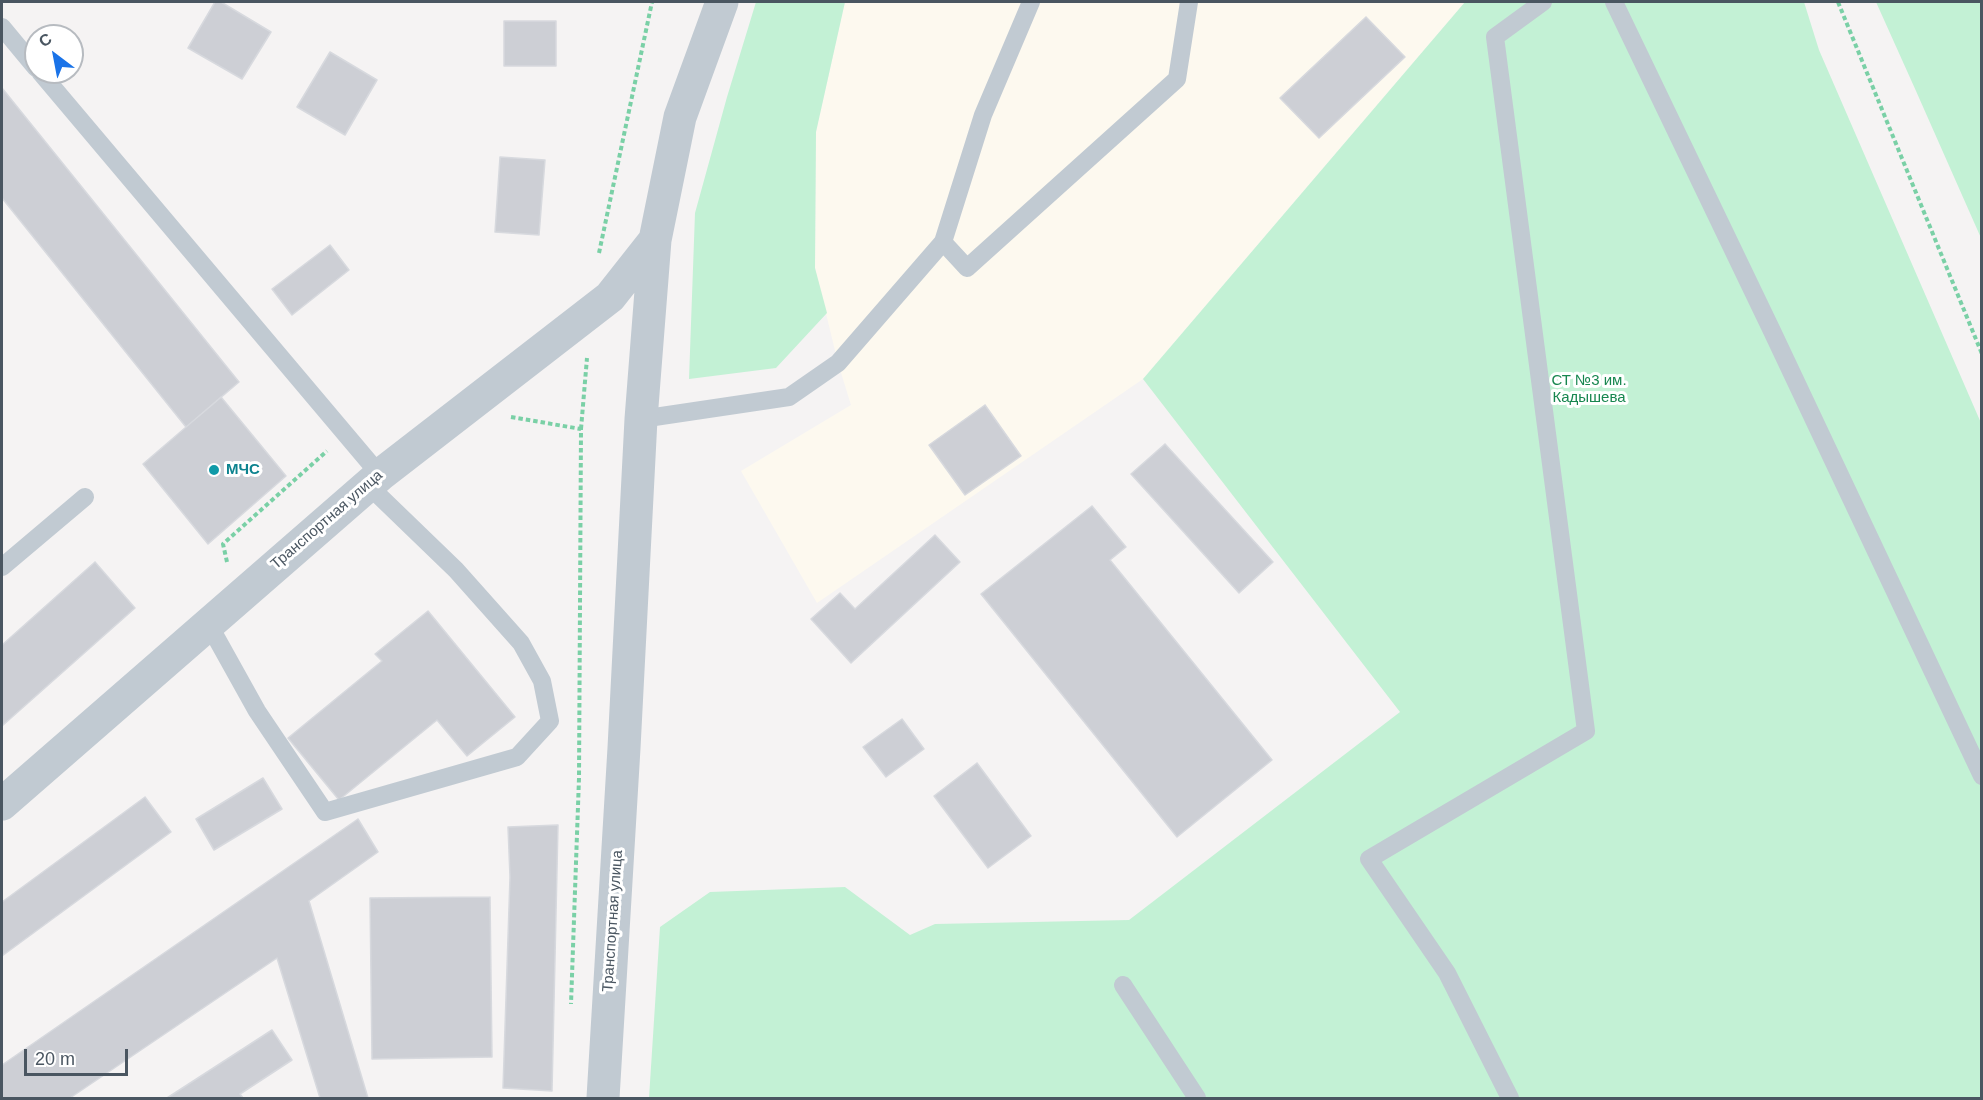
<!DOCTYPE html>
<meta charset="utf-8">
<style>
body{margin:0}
#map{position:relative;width:1983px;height:1100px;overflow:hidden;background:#f5f3f3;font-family:Helvetica,sans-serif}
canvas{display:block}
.frame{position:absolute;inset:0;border:3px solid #4a5661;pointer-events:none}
.north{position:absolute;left:24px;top:24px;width:60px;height:60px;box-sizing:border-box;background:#fff;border:2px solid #b7bbc0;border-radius:50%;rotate:328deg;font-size:16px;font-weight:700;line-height:24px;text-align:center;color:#4a5661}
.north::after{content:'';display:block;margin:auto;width:21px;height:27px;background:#1a73e8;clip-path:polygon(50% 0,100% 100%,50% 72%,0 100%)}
.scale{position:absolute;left:24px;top:1049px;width:104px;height:27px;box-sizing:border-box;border:3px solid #4a5661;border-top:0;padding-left:8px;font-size:18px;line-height:21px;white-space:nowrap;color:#4a5661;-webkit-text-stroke:4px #fff;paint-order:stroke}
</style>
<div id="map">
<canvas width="1983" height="1100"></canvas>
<div class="frame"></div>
<div class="north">С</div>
<div class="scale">20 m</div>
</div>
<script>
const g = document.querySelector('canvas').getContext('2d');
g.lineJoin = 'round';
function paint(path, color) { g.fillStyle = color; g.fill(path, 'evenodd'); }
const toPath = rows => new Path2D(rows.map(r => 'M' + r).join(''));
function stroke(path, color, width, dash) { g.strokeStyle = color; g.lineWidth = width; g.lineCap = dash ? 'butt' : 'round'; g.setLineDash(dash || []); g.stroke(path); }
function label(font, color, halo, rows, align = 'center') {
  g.font = font + ' Helvetica,sans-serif'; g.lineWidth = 6; g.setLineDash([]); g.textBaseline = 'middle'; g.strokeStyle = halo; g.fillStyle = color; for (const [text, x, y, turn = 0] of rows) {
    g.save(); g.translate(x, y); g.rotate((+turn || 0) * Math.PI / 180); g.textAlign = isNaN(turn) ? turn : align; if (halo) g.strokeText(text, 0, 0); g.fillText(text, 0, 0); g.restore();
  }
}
paint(toPath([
 [845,2,1465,2,1143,379,817,603,741,471,851,405,838,363,815,268,816,132]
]), '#fdf9ef');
paint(toPath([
 [756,2,845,2,816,132,815,268,827,313,776,368,689,379,695,213,727,97],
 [1465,2,1804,2,1819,50,1981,423,1981,1098,649,1098,660,927,710,892,845,887,910,935,935,924,1129,920,1400,712,1143,379],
 [1876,2,1981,2,1981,238,1916,91]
]), '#c3f1d5');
const building = toPath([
 [215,2,221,2,271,32,242,79,188,48,215,2],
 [1366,17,1405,57,1319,138,1280,98,1366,17],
 [504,21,556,21,556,66,504,66,504,21],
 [330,52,377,80,345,135,297,107,330,52],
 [2,88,239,382,186,427,2,198,2,88],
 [500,157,545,160,539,235,495,232,500,157],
 [330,245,349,270,292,315,272,289,330,245],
 [221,397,286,476,208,544,143,464,221,397],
 [985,405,1021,456,965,495,929,445,985,405],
 [1165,444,1273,562,1239,593,1131,474,1165,444],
 [1092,506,1126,547,1110,560,1272,760,1177,837,981,594,1092,506],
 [935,535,960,562,851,663,811,619,840,593,855,609,935,535],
 [95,562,135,608,2,726,2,645,95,562],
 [428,611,515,717,467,756,437,720,339,800,288,738,382,661,375,654,428,611],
 [902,719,924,749,886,777,863,747,902,719],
 [977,763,1031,836,988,868,934,796,977,763],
 [263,778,282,809,214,850,196,819,263,778],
 [145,797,171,832,2,956,2,902,145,797],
 [358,819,378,852,309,901,368,1098,320,1098,277,958,70,1098,2,1098,2,1065,358,819],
 [558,825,552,1091,503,1088,510,877,508,827,558,825],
 [490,897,492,1057,372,1059,370,898,490,897],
 [272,1030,292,1060,240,1094,243,1098,167,1098,272,1030]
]);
paint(building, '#cdcfd5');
stroke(building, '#d7d9de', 1.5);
stroke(toPath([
 [1838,2,1982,354],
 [599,253,652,2],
 [511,417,581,429,579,778,571,1004],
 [581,429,587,358],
 [227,562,223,544,327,451]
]), '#7ad0a6', 4, [4.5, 3]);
stroke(toPath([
 [1614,2,1772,331,1982,776],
 [2,27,36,68],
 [40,72,380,475],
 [943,242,967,268,1177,79,1189,2],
 [641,419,789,397,838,363,943,242,983,115,1031,2],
 [2,567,85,497],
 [208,623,257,711,325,812,517,757,550,721,542,681,521,643,456,570,368,485],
 [1123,985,1197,1098],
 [1510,1098,1447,973,1369,859,1586,731,1495,37,1543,2]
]), '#c1cad2', 18);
stroke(toPath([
 [2,804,380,475,610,297,655,240],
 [603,1098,624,748,641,419,655,240,680,117,722,2]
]), '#c1cad2', 33);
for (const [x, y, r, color] of [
 [214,470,6,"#0f9aa8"]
]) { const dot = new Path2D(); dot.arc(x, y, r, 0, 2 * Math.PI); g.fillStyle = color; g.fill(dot); stroke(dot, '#fff', 2); }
label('15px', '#17864f', '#fff', [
 ["СТ №3 им.",1589,381],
 ["Кадышева",1589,398]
]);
label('bold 15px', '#0d838f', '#fff', [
 ["МЧС",226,470]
], 'left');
label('15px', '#4a5661', '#fff', [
 ["Транспортная улица",327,520,-41],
 ["Транспортная улица",613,921,-86]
]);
</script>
